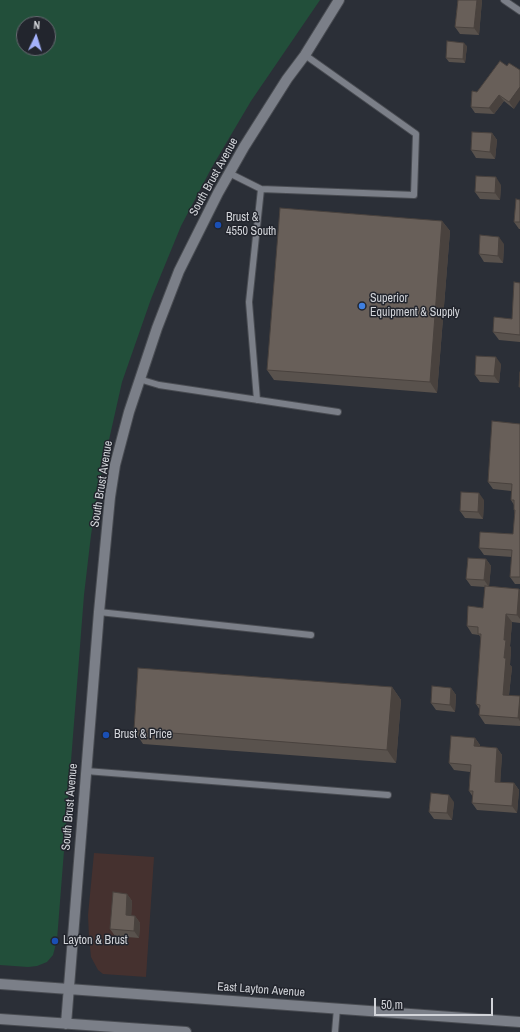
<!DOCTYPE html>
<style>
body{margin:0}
#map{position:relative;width:520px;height:1032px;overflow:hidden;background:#2b2f37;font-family:"Archivo Narrow",sans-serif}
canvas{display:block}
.north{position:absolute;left:16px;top:16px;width:40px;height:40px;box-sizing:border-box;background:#22252d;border:1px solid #686b72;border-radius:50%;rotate:4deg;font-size:11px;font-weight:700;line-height:16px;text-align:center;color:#d2d4d9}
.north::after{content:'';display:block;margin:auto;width:14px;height:18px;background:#a4b2fc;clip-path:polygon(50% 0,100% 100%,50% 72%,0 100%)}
.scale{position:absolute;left:374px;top:998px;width:119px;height:18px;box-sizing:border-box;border:2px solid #d2d4d9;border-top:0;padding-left:5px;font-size:12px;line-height:14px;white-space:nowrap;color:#d2d4d9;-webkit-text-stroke:3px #22252d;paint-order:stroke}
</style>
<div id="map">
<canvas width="520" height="1032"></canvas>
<div class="north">N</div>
<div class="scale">50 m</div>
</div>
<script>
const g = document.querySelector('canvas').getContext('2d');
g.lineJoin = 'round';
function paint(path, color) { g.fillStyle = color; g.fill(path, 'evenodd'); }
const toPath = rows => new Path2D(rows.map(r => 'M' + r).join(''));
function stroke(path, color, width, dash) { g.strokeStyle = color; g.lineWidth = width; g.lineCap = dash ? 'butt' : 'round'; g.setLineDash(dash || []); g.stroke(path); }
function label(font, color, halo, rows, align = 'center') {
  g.font = font + ' "Archivo Narrow",sans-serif'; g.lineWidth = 3; g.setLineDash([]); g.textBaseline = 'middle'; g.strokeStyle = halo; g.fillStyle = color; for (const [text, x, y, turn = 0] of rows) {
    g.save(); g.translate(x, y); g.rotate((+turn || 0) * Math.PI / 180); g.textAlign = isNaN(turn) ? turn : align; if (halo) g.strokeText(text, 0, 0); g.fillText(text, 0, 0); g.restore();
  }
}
paint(toPath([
 [94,853,154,857,146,977,103,974,98,970,91,957,89,937,88,915]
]), '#45312f');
paint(toPath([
 [0,0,320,0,251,101,212,167,181,226,151,299,122,382,98,489,91,535,84,595,57,940,53,955,47,962,37,966,28,967,0,965],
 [24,24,48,24,48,48,24,48]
]), '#224f3a');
const lane = toPath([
 [504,0,520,11],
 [229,173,261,189,414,195,416,134,305,55],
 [139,379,159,385,338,412],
 [257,400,249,302,261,189],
 [99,612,311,635],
 [86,771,388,795],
 [335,1032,337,1008]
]);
const secondary = toPath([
 [0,984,520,1022],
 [0,1019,186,1032],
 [66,1024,99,612,110,497,115,465,129,412,157,328,179,271,218,193,244,147,287,79,305,55,339,0]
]);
stroke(lane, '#494c52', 8);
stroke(secondary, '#494c52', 12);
stroke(lane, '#7b7f88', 6);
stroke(secondary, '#7b7f88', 10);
paint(toPath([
 [458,0,482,0,479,35,460,34,455,27],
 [467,46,465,63,449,62,446,58],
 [500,61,514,109,504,101,494,114,475,113,471,107,477,92],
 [492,133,497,140,495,159,476,158,471,150],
 [501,185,500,200,480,199,475,192],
 [520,200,520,229,519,229,514,222],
 [442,221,450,231,437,393,274,380,267,370],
 [504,244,503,263,484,262,479,254],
 [520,283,520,342,499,340,493,332,512,319],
 [501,364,499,383,480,382,475,375],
 [520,424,520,584,515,584,510,577,512,557,484,555,479,548,513,534,515,513,514,510,514,505,511,500,511,491,493,489,488,482],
 [484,500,483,519,465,518,460,511],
 [486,559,491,566,489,586,519,589,520,590,520,623,512,622,510,646,511,648,510,665,512,667,509,695,520,697,520,726,485,724,479,715,480,710,476,704,481,638,479,635,472,634,467,626,483,608,485,587,471,586,466,579],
 [392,687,401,700,396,763,143,744,134,730],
 [451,688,456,695,455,712,436,710,431,703],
 [475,738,480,745,480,747,497,748,502,755,500,782,514,783,519,790,517,813,477,810,472,803,473,797,469,791,470,772,454,770,449,763],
 [454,802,452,820,434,819,429,812],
 [127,894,132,901,131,916,135,916,140,923,139,938,115,936,110,929]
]), '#59524d');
paint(toPath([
 [477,0,482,0,479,35,474,28],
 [464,43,467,46,465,63,463,59],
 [520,87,520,100,514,109,509,102],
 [499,95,504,101,494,114,489,108],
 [492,133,497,140,495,159,490,152],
 [496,177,501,185,500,200,495,193],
 [442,221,450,231,437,393,430,382],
 [499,237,504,244,503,263,498,256],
 [496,357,501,364,499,383,494,376],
 [479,493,484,500,483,519,478,512],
 [486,559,491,566,489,587,484,580],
 [519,589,520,590,520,619,517,615],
 [506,614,512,622,510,646,511,648,510,665,512,667,508,703,503,695,504,658,504,640],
 [392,687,401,700,396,763,387,750],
 [451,688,456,695,455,712,450,705],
 [520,696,520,721,518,718],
 [475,738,480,745,479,753,474,746],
 [497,748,502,755,500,789,495,782],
 [514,783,519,790,517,813,512,806],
 [449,795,454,802,452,820,447,813],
 [127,894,132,901,131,922,126,915],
 [135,916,140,923,139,938,134,931]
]), '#49423e');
const building = toPath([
 [458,0,477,0,474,28,455,27,458,0],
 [447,41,464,43,463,59,446,58,447,41],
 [500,61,507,66,509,63,520,70,520,87,509,102,499,95,489,108,471,107,472,91,477,92,500,61],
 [472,132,492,133,490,152,471,150,472,132],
 [476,176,496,177,495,193,475,192,476,176],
 [516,199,520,200,520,222,514,222,516,199],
 [280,208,442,221,430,382,267,370,280,208],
 [480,235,499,237,498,256,479,254,480,235],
 [514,282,520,283,520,335,493,332,494,317,512,319,514,282],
 [476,356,496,357,494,376,475,375,476,356],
 [520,372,520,387,519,387,520,372],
 [492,421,520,424,520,577,510,577,512,550,479,548,480,532,513,534,515,510,514,510,514,500,511,500,512,484,488,482,492,421],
 [461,492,479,493,478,512,460,511,461,492],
 [468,558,486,559,484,580,466,579,468,558],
 [485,586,519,589,517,615,506,614,504,640,506,640,504,658,506,658,503,695,520,696,518,718,479,715,480,705,476,704,481,634,478,634,478,627,467,626,468,606,483,608,485,586],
 [138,668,392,687,387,750,134,730,138,668],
 [432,686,451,688,450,705,431,703,432,686],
 [451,736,475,738,474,746,497,748,495,782,514,783,512,806,472,803,473,791,469,791,471,765,449,763,451,736],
 [431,793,449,795,447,813,429,812,431,793],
 [113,892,127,894,126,915,135,916,134,931,110,929,113,892]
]);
paint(building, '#685f59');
stroke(building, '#49423e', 1);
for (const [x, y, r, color] of [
 [218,225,4,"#1a4fb4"],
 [362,306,4,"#3f7fe0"],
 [106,735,4,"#1a4fb4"],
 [55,941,4,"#1a4fb4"]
]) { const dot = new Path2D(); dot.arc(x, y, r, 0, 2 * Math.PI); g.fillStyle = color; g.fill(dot); stroke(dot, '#22252d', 1.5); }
label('12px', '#d2d4d9', '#22252d', [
 ["South Brust Avenue",214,177,-61],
 ["South Brust Avenue",102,484,-81],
 ["South Brust Avenue",70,807,-85],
 ["East Layton Avenue",261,990,4]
]);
label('12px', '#d2d4d9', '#22252d', [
 ["Brust &",226,218],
 ["4550 South",226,232],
 ["Superior",370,299],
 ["Equipment & Supply",370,313],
 ["Brust & Price",114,735],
 ["Layton & Brust",63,941]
], 'left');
</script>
